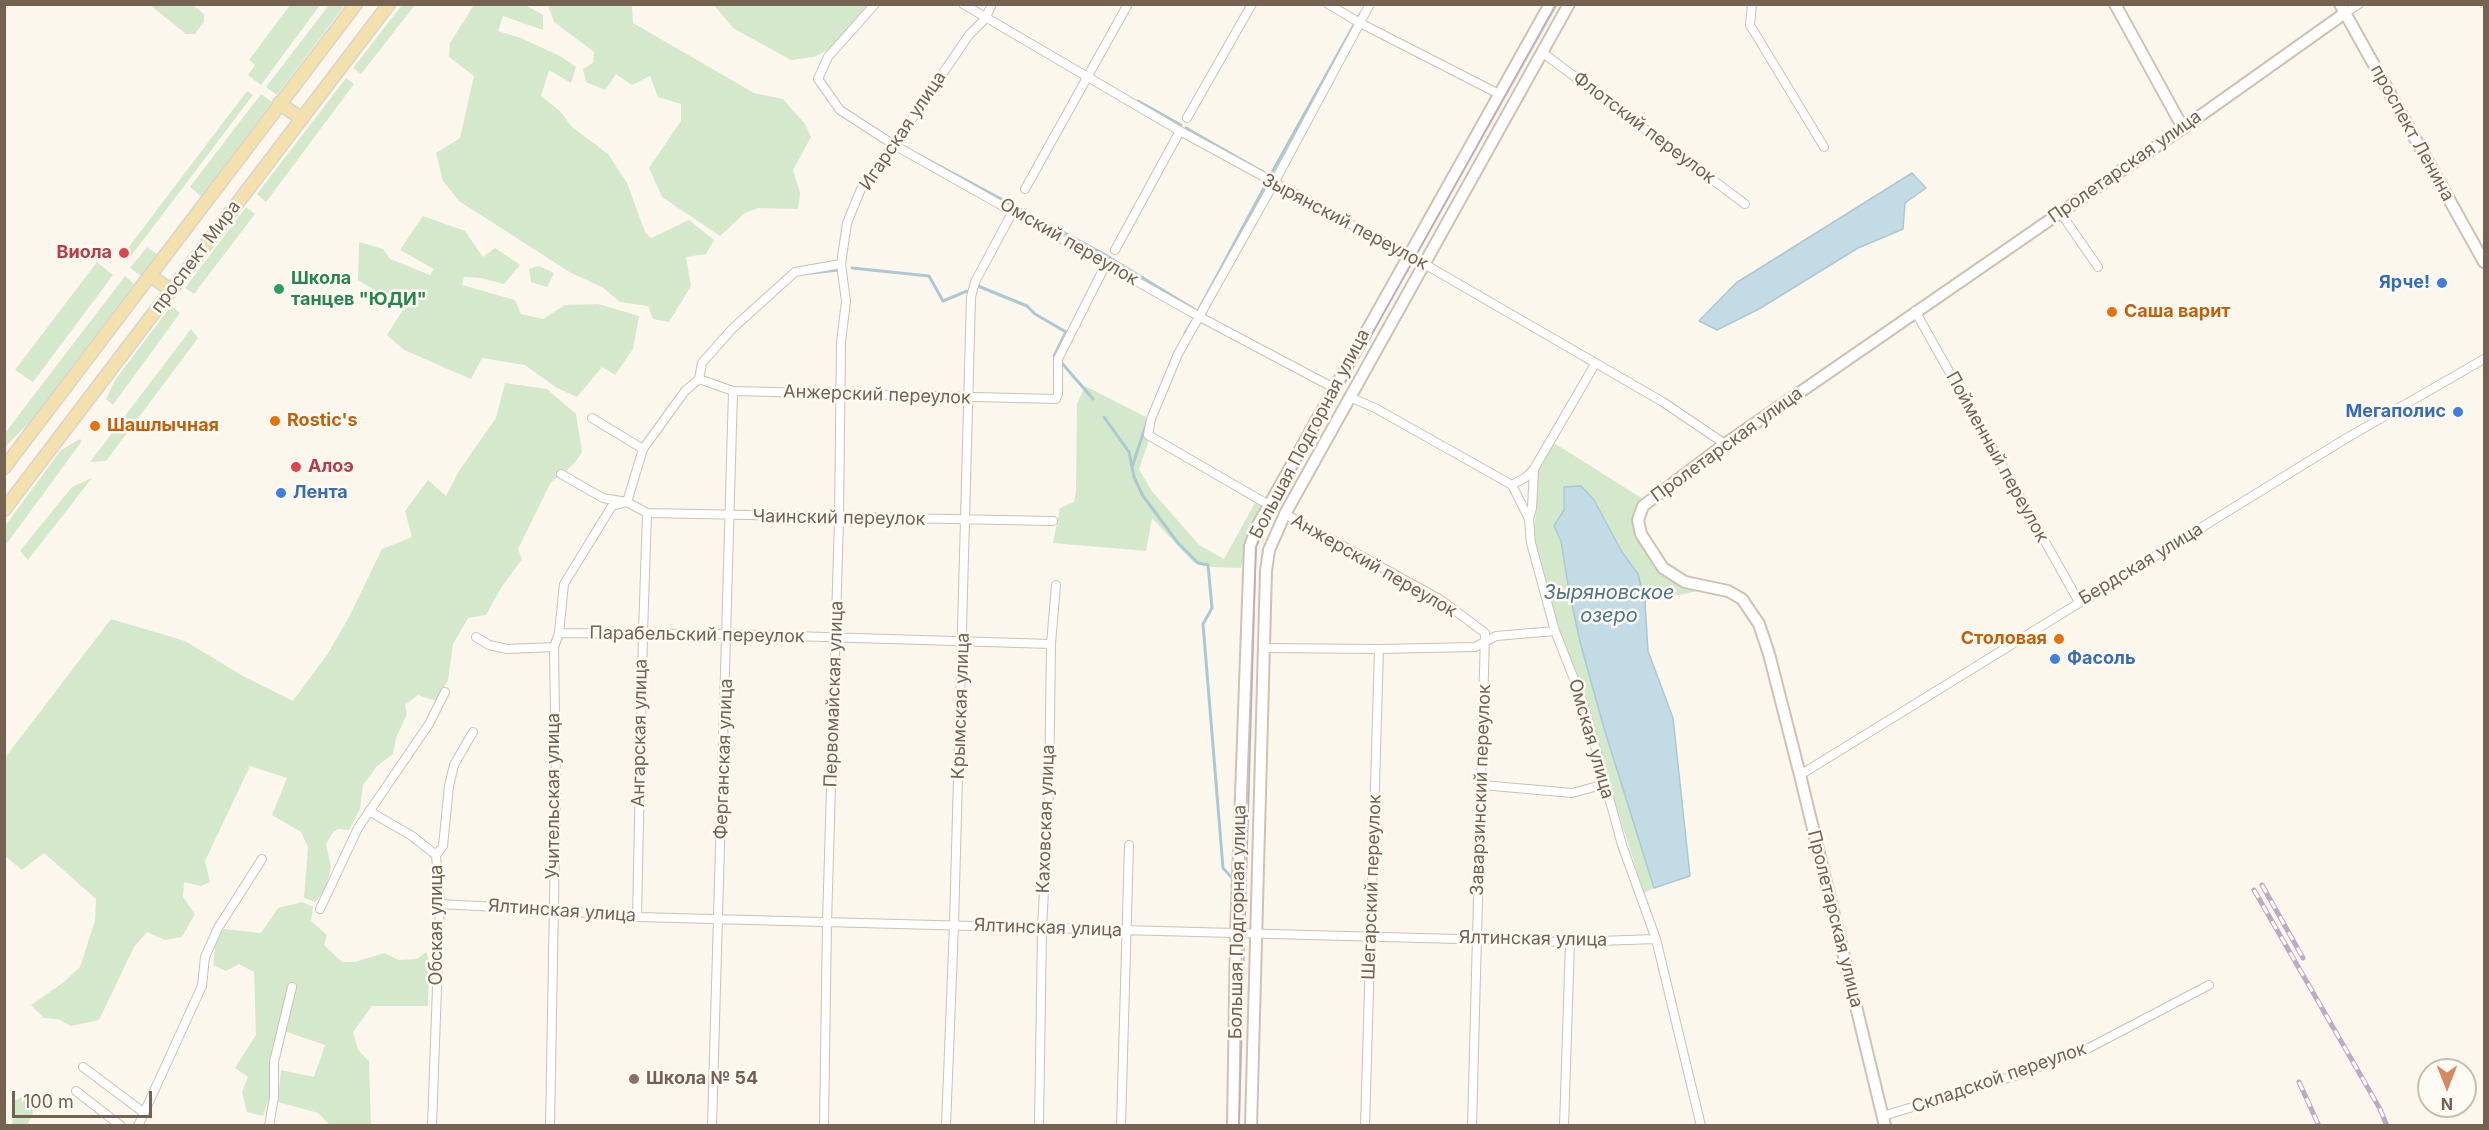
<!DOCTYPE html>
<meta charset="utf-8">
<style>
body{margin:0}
#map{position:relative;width:2489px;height:1130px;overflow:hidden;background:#fbf7ed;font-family:Inter,sans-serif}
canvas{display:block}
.frame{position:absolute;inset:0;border:6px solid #756251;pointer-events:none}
.north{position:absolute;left:2417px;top:1058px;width:60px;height:60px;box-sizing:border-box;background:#fefbf4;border:2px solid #c7beb3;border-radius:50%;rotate:180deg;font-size:16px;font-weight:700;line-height:24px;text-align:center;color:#756251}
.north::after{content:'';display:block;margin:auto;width:21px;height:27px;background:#d88860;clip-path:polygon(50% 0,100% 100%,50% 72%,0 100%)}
.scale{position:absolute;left:12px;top:1091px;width:140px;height:27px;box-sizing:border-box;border:3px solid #756251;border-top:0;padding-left:8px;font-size:18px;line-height:21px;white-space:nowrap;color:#756251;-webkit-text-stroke:4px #fefbf4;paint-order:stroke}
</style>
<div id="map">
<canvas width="2489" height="1130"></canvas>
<div class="frame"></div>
<div class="north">N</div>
<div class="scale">100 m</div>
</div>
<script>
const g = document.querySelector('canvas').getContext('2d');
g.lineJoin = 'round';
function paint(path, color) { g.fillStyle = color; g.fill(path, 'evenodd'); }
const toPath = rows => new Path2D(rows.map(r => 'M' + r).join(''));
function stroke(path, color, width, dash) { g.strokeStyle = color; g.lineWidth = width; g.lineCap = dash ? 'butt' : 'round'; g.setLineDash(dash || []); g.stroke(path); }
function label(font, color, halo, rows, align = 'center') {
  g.font = font + ' Inter,sans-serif'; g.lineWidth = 5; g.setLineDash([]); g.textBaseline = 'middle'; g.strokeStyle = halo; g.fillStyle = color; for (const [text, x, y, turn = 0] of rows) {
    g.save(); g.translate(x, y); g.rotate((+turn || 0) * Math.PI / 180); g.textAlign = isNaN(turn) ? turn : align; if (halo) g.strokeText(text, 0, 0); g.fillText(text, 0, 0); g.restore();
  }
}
paint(toPath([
 [150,5,193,5,204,14,204,22,195,34,186,34],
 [290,5,320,5,261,85,248,75,255,65,249,60],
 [329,5,345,5,277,95,266,87],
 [402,5,415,5,361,74,353,68],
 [474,5,525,5,543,15,543,30,503,16,498,31,521,38,562,57,576,67,571,83,549,70,541,96,560,111,572,127,608,154,627,183,645,232,651,238,689,220,714,240,706,254,686,257,691,286,669,322,653,319,648,306,620,302,602,287,571,273,459,201,443,181,436,153,460,138,474,76,449,57,450,43],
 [548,5,632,5,633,23,754,93,783,99,805,124,811,137,793,170,800,193,798,209,758,208,745,213,720,236,662,197,649,168,681,121,681,104,658,97,650,76,632,85,616,74,605,90,586,82,583,69,593,63,594,52,554,22],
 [714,5,870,5,830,49,814,57,791,60,733,28],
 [346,78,354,84,266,202,257,194],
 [247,91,253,95,131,256,125,252],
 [261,94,272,102,201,196,190,187],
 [246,207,255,214,194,294,185,288],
 [423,216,465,231,483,257,495,248,520,265,504,284,481,278,464,277,462,285,515,300,521,314,543,319,565,305,598,304,639,316,633,349,615,375,602,367,577,397,557,388,525,365,482,358,471,379,404,350,387,335,404,308,358,280,359,242,383,249,390,259,430,275,434,269,400,250],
 [147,247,157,254,141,276,130,268],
 [97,262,113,275,33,382,15,370],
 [539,266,554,273,547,287,531,282,529,269],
 [125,276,134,284,29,423,5,447,5,433],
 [171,306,180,313,113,405,106,399,115,380],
 [191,329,198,338,106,461,90,462],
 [505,383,547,389,576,414,582,452,574,464,551,482,518,549,522,559,501,588,486,615,468,618,453,644,448,680,436,701,418,695,405,705,407,714,396,738,393,754,377,766,363,785,360,809,349,830,338,829,333,832,326,844,331,867,325,891,315,902,304,898,308,847,301,832,272,815,287,778,250,766,205,861,210,882,201,886,184,882,183,897,195,914,182,937,165,940,147,932,134,947,99,1020,71,1026,58,1019,44,1018,31,1005,64,982,80,967,95,921,96,899,44,853,22,870,5,856,4,759,111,619,185,641,243,676,293,701,327,655,349,617,382,549,412,537,405,511,428,480,446,496,459,471,496,418],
 [1085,386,1148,418,1148,443,1139,469,1151,490,1199,545,1224,559,1256,501,1265,506,1246,546,1241,568,1211,567,1194,563,1152,518,1146,551,1053,543,1060,508,1074,502,1076,491,1077,404],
 [80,439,82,441,5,546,5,526,61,450],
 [1554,443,1643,499,1639,503,1632,518,1636,535,1683,586,1698,591,1645,602,1638,574,1622,552,1594,500,1564,510,1554,526,1561,541,1568,585,1580,642,1604,728,1654,888,1644,893,1609,784,1588,701,1558,630,1534,541,1538,470],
 [92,478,28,560,20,551,72,487],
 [302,902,313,907,311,921,327,935,324,945,342,962,355,962,384,953,399,960,417,959,426,952,429,960,428,1006,372,1006,353,1032,358,1050,369,1061,371,1125,330,1125,318,1113,278,1102,281,1070,314,1077,325,1045,278,1029,270,1065,269,1098,263,1116,247,1112,242,1092,248,1077,235,1068,256,1035,254,972,239,964,226,971,213,965,216,939,224,929,261,933,278,908],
 [29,1093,33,1113,27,1125,12,1125,14,1101]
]), '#d4e8cc');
const water = toPath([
 [1912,173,1926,188,1905,203,1903,229,1858,248,1759,309,1717,330,1699,321,1736,283,1912,173],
 [1581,486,1594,500,1622,552,1638,574,1645,602,1648,651,1673,718,1690,876,1654,888,1604,728,1580,642,1568,585,1561,541,1554,526,1564,510,1564,487,1581,486]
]);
paint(water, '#c3dbe4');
stroke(water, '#aac9d4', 1.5);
stroke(toPath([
 [1138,101,1181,125],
 [1186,128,1270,176,1360,14],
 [919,155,1102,253,1197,311],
 [852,268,929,276,943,301,967,291],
 [811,273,839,270],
 [978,286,1027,306,1035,314,1066,332,1054,356],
 [1198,311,1265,186],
 [1185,333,1192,322],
 [1061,362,1093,399],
 [1104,417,1129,452,1134,477,1143,496,1178,543,1198,563,1208,565,1212,608,1203,624,1223,868,1233,879,1232,886],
 [1132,467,1146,425]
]), '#aac9d4', 3);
const street = toPath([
 [875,4,828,57,818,79,840,110,894,145,1200,317,1334,388],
 [963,4,1180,131,1426,265,1663,402,1725,444],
 [1328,4,1360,23,1499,94],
 [1752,4,1750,25,1824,147],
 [2345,13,2359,4],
 [1543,53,1745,204],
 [1187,118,1252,4],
 [1025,189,1128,4],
 [2060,212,2098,267],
 [1115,250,1180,131],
 [1915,311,2079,602],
 [1595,364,1534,469,1532,508,1529,519,1531,543,1555,631,1583,702,1622,845,1656,939,1701,1126],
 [699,379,733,391,1056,399,1058,394,1058,359,1106,264],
 [1352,398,1375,408,1512,485,1526,477,1534,469],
 [592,418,643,449],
 [561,474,603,498,627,502,647,513,1053,521],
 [1512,485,1529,519],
 [1269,505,1148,435,1151,419,1178,354,1274,183,1370,4],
 [1285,514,1441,600,1485,633,1472,1126],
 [559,633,727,634,1051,644],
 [476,637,489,645,507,649,554,647],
 [1264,648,1379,649,1475,647,1496,636,1555,631],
 [1800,775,2345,439,2484,359],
 [1482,785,1572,793,1605,784],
 [369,811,412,836,436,855],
 [440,904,554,910,637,917,1570,942,1656,939],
 [320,909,358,828,429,724,445,692],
 [637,917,643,633,647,513],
 [83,1067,143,1112],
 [76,1091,121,1126],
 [1883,1116,2014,1076,2087,1049,2209,985],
 [138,1126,202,986,205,957,218,928,262,859],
 [269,1126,274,1097,274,1062,292,987],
 [432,1126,440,904,436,855,443,846,449,786,454,765,473,732],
 [550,1126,556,789,554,647,559,633,564,584,612,506,627,502,643,449,685,391,699,379,702,363,732,329,795,272,841,264,847,223,861,189,894,145,969,35,985,19,992,4],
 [712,1126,733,391],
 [824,1126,827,922,839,519,841,342,846,301,841,264],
 [946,1126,954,925,971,297,975,282,1013,211],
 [1039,1126,1042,929,1049,794,1051,644,1056,585],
 [1121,1126,1129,845],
 [1365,1126,1379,649],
 [1564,1126,1570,942]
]);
const secondary = toPath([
 [2115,4,2183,128],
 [2340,4,2484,262],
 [1233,1126,1236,934,1250,546,1258,525,1550,4],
 [1251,1126,1266,571,1269,550,1285,514,1569,4],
 [1885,1126,1800,775,1769,654,1759,624,1742,599,1728,591,1685,582,1663,568,1641,534,1638,520,1643,506,1725,444,2183,128,2345,13]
]);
const primary = toPath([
 [279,103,302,119],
 [150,275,170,290],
 [4,468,356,4],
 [4,510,389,4]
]);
stroke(street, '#cdc1b3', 10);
stroke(secondary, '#cfc2b1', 14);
stroke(primary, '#d8d3ce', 15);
stroke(street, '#fff', 8);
stroke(secondary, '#fff', 10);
stroke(primary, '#f2e0ad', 12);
stroke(toPath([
 [1239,1126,1256,547,1275,508,1556,4]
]), '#bcabc5', 1.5);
const rail = toPath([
 [2262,885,2303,958],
 [2254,890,2380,1109,2387,1126],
 [2299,1082,2319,1126]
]);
stroke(rail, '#bcabc5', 5);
stroke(rail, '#fefbf4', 3, [9]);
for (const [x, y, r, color] of [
 [124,253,6,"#e0444e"],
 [2442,283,6,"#3f7fe0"],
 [279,289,6,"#2e9e5b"],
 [2112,312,6,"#e8710a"],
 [2458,412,6,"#3f7fe0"],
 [275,421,6,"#e8710a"],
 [95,426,6,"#e8710a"],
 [296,467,6,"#e0444e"],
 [281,493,6,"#3f7fe0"],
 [2059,639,6,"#e8710a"],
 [2055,659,6,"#3f7fe0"],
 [634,1079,6,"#8d6e63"]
]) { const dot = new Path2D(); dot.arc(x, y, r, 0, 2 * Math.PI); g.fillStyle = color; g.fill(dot); stroke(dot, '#fefbf4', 2); }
label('18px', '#756251', '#fefbf4', [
 ["Флотский переулок",1644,128,37],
 ["Игарская улица",903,131,-56],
 ["проспект Ленина",2412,133,61],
 ["Пролетарская улица",2125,167,-35],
 ["Зырянский переулок",1345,222,28],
 ["Омский переулок",1069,242,30],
 ["проспект Мира",196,257,-53],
 ["Анжерский переулок",877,395,2],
 ["Большая Подгорная улица",1310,434,-62],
 ["Пролетарская улица",1727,445,-36],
 ["Пойменный переулок",1997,457,61],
 ["Чаинский переулок",839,518,1],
 ["Бердская улица",2141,564,-31],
 ["Анжерский переулок",1374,566,30],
 ["Парабельский переулок",697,635,1],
 ["Первомайская улица",834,694,-88],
 ["Крымская улица",961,706,-88],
 ["Ангарская улица",640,733,-89],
 ["Омская улица",1591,739,74],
 ["Ферганская улица",724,759,-88],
 ["Заварзинский переулок",1481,790,-88],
 ["Учительская улица",554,796,-90],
 ["Каховская улица",1046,819,-88],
 ["Шегарский переулок",1372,887,-88],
 ["Ялтинская улица",562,911,4],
 ["Пролетарская улица",1835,919,76],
 ["Большая Подгорная улица",1238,922,-89],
 ["Обская улица",437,925,-90],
 ["Ялтинская улица",1048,928,2],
 ["Ялтинская улица",1533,939,1],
 ["Складской переулок",1999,1078,-19]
]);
label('bold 18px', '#be3a42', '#fefbf4', [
 ["Виола",112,253],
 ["Алоэ",308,467,"left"]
], 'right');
label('bold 18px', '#27864d', '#fefbf4', [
 ["Школа",291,279],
 ["танцев \"ЮДИ\"",291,300]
], 'left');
label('bold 18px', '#366cbe', '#fefbf4', [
 ["Ярче!",2430,283],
 ["Мегаполис",2446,412],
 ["Лента",293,493,"left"],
 ["Фасоль",2067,659,"left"]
], 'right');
label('bold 18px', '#c56008', '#fefbf4', [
 ["Саша варит",2124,312],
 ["Rostic's",287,421],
 ["Шашлычная",107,426],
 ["Столовая",2047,639,"right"]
], 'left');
label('bold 18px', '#785e54', '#fefbf4', [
 ["Школа № 54",646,1079]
], 'left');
label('italic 20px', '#4c7685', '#fefbf4', [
 ["Зыряновское",1609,593],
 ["озеро",1609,616]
]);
</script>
